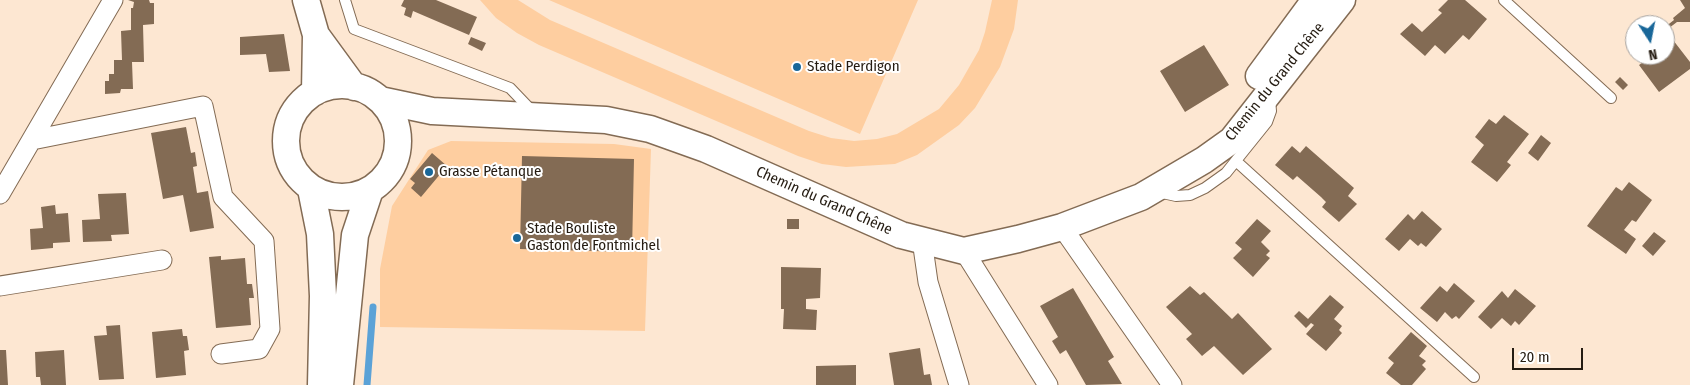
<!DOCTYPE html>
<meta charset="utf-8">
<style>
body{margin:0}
#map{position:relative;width:1690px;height:385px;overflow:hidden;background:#fde7d2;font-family:"Fira Sans Condensed",sans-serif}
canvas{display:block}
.north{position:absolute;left:1625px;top:15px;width:50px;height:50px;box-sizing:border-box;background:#fff;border:1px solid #a8a4a0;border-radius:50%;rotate:169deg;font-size:14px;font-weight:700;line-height:20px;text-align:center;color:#251c12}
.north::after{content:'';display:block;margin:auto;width:18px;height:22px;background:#196799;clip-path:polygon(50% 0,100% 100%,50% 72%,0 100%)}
.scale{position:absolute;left:1512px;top:348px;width:71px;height:22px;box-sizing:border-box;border:2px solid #251c12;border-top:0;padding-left:6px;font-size:15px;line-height:18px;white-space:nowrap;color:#251c12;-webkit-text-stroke:4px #fff;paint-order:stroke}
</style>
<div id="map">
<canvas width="1690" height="385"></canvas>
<div class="north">N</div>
<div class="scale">20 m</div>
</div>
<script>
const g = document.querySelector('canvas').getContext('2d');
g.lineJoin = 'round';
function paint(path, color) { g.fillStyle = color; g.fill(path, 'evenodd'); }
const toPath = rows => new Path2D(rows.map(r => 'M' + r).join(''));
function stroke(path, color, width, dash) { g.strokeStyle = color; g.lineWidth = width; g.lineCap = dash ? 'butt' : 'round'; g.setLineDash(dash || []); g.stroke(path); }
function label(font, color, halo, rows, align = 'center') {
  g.font = font + ' "Fira Sans Condensed",sans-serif'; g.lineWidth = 4; g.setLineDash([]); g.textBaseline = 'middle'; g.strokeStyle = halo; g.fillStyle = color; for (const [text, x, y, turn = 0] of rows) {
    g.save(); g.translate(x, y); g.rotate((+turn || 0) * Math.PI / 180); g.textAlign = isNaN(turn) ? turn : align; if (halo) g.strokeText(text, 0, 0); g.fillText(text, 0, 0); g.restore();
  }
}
paint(toPath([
 [480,0,518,0,550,20,809,131,831,138,854,141,877,139,897,134,939,109,959,85,979,50,985,32,992,0,1018,0,1014,29,1000,67,975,108,959,125,917,155,895,164,846,167,822,164,798,156,539,45,517,33,496,18],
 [549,0,918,0,860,134],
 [451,141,614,144,651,149,645,331,380,327,380,269,392,206,428,150]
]), '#fecea0');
stroke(toPath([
 [367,385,373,307]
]), '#5ba2d7', 7);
paint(toPath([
 [128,0,149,0,150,3,154,3,154,24,143,25,144,62,132,62,133,89,121,89,120,93,105,94,105,81,109,81,109,74,114,74,114,60,122,60,121,31,131,30,131,8,133,8,134,2],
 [404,0,436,0,477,17,469,35,413,11,411,18,404,15,406,8,401,6],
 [1448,0,1465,0,1487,19,1469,40,1463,35,1445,54,1435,45,1425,56,1400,34,1412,23,1422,32,1442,13,1438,10],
 [1680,0,1690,0,1690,22,1677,22,1665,31,1665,27,1674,20,1673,18,1685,8],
 [284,34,290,71,269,72,266,54,240,55,240,37],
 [471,37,486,43,482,51,468,44],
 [1673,40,1690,62,1690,69,1659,92,1639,65,1653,55,1665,55,1665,46],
 [1204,45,1229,85,1185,112,1160,71],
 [1620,77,1628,85,1623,90,1615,82],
 [1504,115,1529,134,1507,162,1511,165,1497,182,1471,162,1484,145,1475,137,1489,119,1496,124],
 [186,127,191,153,195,152,197,166,193,167,197,193,208,191,214,228,190,232,183,195,163,199,151,133],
 [1541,135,1551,143,1538,161,1528,153],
 [1292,146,1300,153,1306,146,1354,188,1348,196,1357,204,1339,222,1322,207,1326,202,1321,197,1297,176,1293,180,1275,165],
 [432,153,447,166,421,197,411,188,415,183,410,179],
 [522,156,634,159,632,252,520,249],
 [1629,182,1652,200,1636,222,1632,220,1624,230,1636,239,1626,254,1587,226,1616,187,1622,191],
 [126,193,129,234,111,235,112,241,83,242,82,220,100,219,98,194],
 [55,205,56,214,68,213,70,242,53,243,53,248,31,250,30,229,43,228,41,207],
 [1422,211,1442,229,1426,247,1421,243,1418,246,1410,239,1399,251,1385,239,1408,214,1414,220],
 [787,219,799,219,799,229,787,229],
 [1257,219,1271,231,1261,242,1270,251,1266,255,1270,258,1253,277,1233,258,1242,249,1235,243],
 [1654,232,1666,241,1653,256,1642,246],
 [221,256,221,260,245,258,247,284,252,284,254,298,249,298,251,325,216,328,209,257],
 [781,267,821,268,820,298,806,299,806,309,817,310,816,330,783,329,784,309,781,309],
 [1454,283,1475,301,1459,319,1456,316,1452,319,1445,312,1437,322,1420,308,1440,286,1447,292],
 [1190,286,1200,295,1204,292,1232,319,1238,313,1272,349,1243,375,1214,346,1202,356,1186,339,1192,334,1166,307],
 [1073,288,1114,357,1108,361,1122,384,1086,385,1066,350,1060,354,1052,341,1058,337,1040,306],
 [1515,289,1536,306,1519,325,1515,321,1511,326,1502,318,1491,329,1478,317,1502,291,1508,298],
 [1330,295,1344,307,1334,319,1342,326,1339,330,1342,333,1326,351,1306,334,1314,325,1311,323,1306,328,1294,316,1299,311,1308,319],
 [120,325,124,379,99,380,94,336,107,335,106,326],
 [182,329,183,336,187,336,189,350,184,351,186,375,156,378,152,332],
 [1411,332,1427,346,1419,356,1426,361,1422,365,1426,369,1412,385,1401,385,1386,373,1394,363,1388,358],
 [920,348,924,375,930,374,932,385,894,385,889,353],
 [0,350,6,350,8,385,0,385],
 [64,350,66,385,41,385,40,377,36,377,35,352],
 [856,365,856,385,816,385,816,366]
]), '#836b54');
const service = toPath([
 [345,0,354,29,510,88,532,111],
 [1504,0,1611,98],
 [1236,161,1474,377],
 [1158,192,1176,196,1190,195,1205,188,1226,173,1267,122,1271,111,1270,100]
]);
const minor = toPath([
 [32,140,203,106,223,197,264,241,270,329,259,349,221,354],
 [0,194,113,0],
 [1062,227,1172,385],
 [922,240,928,282,959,385],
 [964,251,1048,385],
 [0,286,162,260]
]);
const secondary = toPath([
 [306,0,316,35,315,92],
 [316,35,354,87],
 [1259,76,1315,0],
 '286 141a56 56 0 1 1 112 0a56 56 0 1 1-112 0Z',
 [380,100,432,111,606,120,650,129,706,149,901,235,964,251,1018,239,1062,227,1141,197,1204,160,1232,140,1342,0],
 [311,189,320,234,323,296,321,385],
 [340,385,355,235,370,190]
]);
stroke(service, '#836b54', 12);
stroke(minor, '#836b54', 21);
stroke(secondary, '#836b54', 29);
stroke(service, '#fff', 10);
stroke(minor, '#fff', 19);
stroke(secondary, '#fff', 26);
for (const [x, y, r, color] of [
 [797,67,5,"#196799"],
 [429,172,5,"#196799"],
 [517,238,5,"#196799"]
]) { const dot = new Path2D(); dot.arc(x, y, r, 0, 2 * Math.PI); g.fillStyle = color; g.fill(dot); stroke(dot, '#fff', 2); }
label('15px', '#251c12', '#fff', [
 ["Stade Perdigon",807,67],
 ["Grasse Pétanque",439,172],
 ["Stade Bouliste",527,229],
 ["Gaston de Fontmichel",527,246]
], 'left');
label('15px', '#251c12', '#fff', [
 ["Chemin du Grand Chêne",1275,82,-51],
 ["Chemin du Grand Chêne",824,201,24]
]);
</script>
